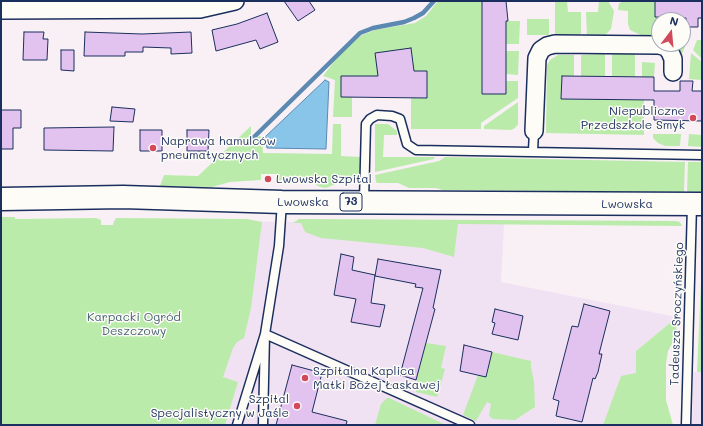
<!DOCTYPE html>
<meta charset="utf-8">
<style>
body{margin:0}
#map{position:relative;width:703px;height:426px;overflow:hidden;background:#f8f0f5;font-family:Mali,sans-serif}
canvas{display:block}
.frame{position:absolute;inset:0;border:2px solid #1b2f5e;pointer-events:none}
.north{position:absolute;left:651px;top:12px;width:40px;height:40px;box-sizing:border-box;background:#fdfcf7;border:1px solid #a3aaba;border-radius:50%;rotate:16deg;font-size:11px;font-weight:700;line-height:16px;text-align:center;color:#1b2f5e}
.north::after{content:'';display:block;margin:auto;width:14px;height:18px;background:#d1495b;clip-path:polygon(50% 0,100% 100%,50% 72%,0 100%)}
</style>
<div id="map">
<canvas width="703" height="426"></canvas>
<div class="frame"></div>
<div class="north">N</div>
</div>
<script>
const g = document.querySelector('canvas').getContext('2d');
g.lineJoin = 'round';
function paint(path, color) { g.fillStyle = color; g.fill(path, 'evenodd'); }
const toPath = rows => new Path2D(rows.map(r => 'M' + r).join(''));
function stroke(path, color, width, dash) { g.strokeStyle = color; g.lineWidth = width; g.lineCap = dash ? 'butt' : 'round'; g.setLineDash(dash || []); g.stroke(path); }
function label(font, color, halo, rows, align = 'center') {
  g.font = font + ' Mali,sans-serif'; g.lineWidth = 3; g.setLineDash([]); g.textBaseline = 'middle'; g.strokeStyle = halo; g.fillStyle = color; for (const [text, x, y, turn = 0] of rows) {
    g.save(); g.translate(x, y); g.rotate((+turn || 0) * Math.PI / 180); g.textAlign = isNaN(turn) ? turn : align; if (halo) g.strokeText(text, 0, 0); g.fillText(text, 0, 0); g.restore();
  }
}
paint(toPath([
 [1,219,101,220,101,225,113,225,113,220,504,224,501,282,677,317,636,351,636,399,647,425,1,425],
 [693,372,702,372,702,425,692,425]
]), '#f1e2f3');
paint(toPath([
 [438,1,495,1,482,2,482,94,506,94,506,81,518,81,518,98,481,123,481,129,411,129,411,98,392,76,341,76,341,97,352,97,352,117,333,117,335,80,323,76,340,54,360,36,375,30,415,23,426,16],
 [411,49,413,62,375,53],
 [414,71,427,71,427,98,415,98],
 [555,1,567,1,568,12,581,12,581,34,555,35],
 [599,1,608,1,614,11,611,29,604,36,587,37,586,12,598,12],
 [621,1,655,1,655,17,686,18,687,42,682,54,673,44,683,44,683,20,659,20,659,38,645,37,630,30,628,24,628,11,618,10,619,3,621,3],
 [527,19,549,19,549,35,527,35],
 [506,21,520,21,519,44,506,44],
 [697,40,702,40,702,59,693,50],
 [506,51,519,51,518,75,506,74],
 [691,53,702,62,702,80,689,79],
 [605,54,605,76,581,76,581,55],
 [612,54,635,54,635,77,612,76],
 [558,55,574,55,574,76,562,76,561,98,644,100,644,135,546,133,547,65,550,60],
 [642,62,655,63,654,77,642,77],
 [518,102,518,124,515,128,511,130,484,129,484,126],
 [333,124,341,124,341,156,360,157,361,176,356,182,341,182,326,188,320,187,308,180,276,180,276,174,261,174,261,180,230,182,212,187,160,186,164,175,198,176,251,126,251,135,255,139,259,136,262,137,263,153,332,154],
 [375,124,388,124,397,131,397,135,384,135,383,157,435,157,434,159,375,172],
 [653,134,681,134,680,146,665,146,658,143,653,138],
 [689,134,702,135,702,147,688,146],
 [445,157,685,162,684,192,443,190,436,188,409,188,398,183,377,183,376,182,375,175,439,161],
 [688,162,702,162,702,192,687,192],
 [1,217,15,217,15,219,96,218,101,220,101,225,113,225,116,218,247,219,262,222,251,308,244,338,237,342,233,348,223,377,238,382,225,425,1,425],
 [299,219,675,221,680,222,682,226,458,224,454,257,423,248,321,238,305,232,301,223,293,223],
 [702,260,702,372,697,372],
 [677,317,676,336,668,351,666,363,666,400,673,425,603,425,621,376,636,373,636,351],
 [426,343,446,346,441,368,445,369,437,397,416,392,417,381,416,380],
 [492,352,531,361,531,367,534,382,535,407,515,420,493,419,489,416,491,404,487,402,476,421,463,415,478,375,487,376],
 [387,398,389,398,446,425,375,425,381,404]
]), '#baebaa');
const water = toPath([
 [325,80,329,82,326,149,267,148,265,137,325,80]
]);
paint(water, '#88c5e8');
stroke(water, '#5c89b1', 1);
stroke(toPath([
 [254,137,360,33,373,28,404,22,414,18,423,13,434,1]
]), '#5c89b1', 4.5);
const building = toPath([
 [284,1,309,1,315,10,298,21,284,1],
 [482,1,506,1,508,21,506,21,506,94,482,94,482,1],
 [655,1,702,1,702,18,698,18,698,27,686,27,686,18,655,17,655,1],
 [267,13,278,42,260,49,256,40,216,51,212,30,237,24,267,13],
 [24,32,44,32,43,39,48,39,47,60,23,60,24,32],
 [85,32,142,34,191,32,192,53,171,54,171,48,143,47,143,52,125,52,125,56,84,56,85,32],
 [411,48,414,71,427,71,427,98,341,97,341,76,378,76,375,53,411,48],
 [61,50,74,50,74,71,61,70,61,50],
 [562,76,654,77,654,91,680,91,680,81,693,81,692,91,702,91,702,121,654,120,654,100,561,99,562,76],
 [112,107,135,109,133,122,110,121,112,107],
 [1,110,21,110,21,128,13,128,13,149,1,149,1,110],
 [114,127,113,151,44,150,44,128,114,127],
 [140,130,162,130,162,151,140,151,140,130],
 [187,130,209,130,208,151,187,151,187,130],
 [341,254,354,257,352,270,375,275,371,303,385,305,380,327,351,322,356,299,334,295,341,254],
 [378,259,441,270,433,308,435,309,416,380,400,375,423,288,415,287,416,284,375,276,378,259],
 [584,304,610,311,599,354,602,354,598,372,595,379,593,378,582,422,556,416,559,401,553,399,572,326,578,327,584,304],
 [495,309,523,316,518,340,492,334,495,323,492,322,495,309],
 [464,345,492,352,486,377,460,371,464,345],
 [292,365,322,373,312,412,347,421,346,425,276,425,292,365]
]);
paint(building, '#e2c2ee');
stroke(building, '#1b2f5e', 1);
const service = toPath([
 [533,151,534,131],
 [364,201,366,124,370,119,377,115,392,116,400,119,407,144,416,150,702,155],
 [237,425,265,334,279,246,282,202],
 [263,425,265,334,470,425],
 [686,425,692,205]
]);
const minor = toPath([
 [1,10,200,9,235,1],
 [534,131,537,58,541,50,547,46,555,44,659,45,666,47,670,52,673,59,673,72]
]);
const primary = toPath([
 [1,199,123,197,282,202,702,204]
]);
stroke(service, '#1b2f5e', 11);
stroke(minor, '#1b2f5e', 20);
stroke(primary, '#1b2f5e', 25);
stroke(service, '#fdfcf7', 8);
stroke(minor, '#fdfcf7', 17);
stroke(primary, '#fdfcf7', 22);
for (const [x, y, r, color] of [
 [693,118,4,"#d1495b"],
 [153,148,4,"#d1495b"],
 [268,179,4,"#d1495b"],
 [305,378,4,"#d1495b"],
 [297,406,4,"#d1495b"]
]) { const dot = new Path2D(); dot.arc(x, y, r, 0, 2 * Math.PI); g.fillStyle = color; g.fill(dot); stroke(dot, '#fdfcf7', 1.5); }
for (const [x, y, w] of [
 [351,202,22]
]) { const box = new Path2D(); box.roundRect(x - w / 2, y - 9, w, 18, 3); g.fillStyle = '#fdfcf7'; g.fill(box); stroke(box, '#1b2f5e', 1); }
label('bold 11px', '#1b2f5e', null, [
 ["73",351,202]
]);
label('12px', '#1b2f5e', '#fdfcf7', [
 ["Niepubliczne",685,111,"right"],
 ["Przedszkole Smyk",685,125,"right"],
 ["Naprawa hamulców",161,141],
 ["pneumatycznych",161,155],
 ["Lwowska Szpital",276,179],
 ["Szpitalna Kaplica",313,371],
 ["Matki Bożej Łaskawej",313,385],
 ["Szpital",289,399,"right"],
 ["Specjalistyczny w Jaśle",289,413,"right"]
], 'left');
label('12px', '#1b2f5e', '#fdfcf7', [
 ["Lwowska",303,202],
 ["Lwowska",627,204],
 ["Tadeusza Sroczyńskiego",677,314,-88]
]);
label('12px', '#435e71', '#fdfcf7', [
 ["Karpacki Ogród",134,317],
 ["Deszczowy",134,331]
]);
</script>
